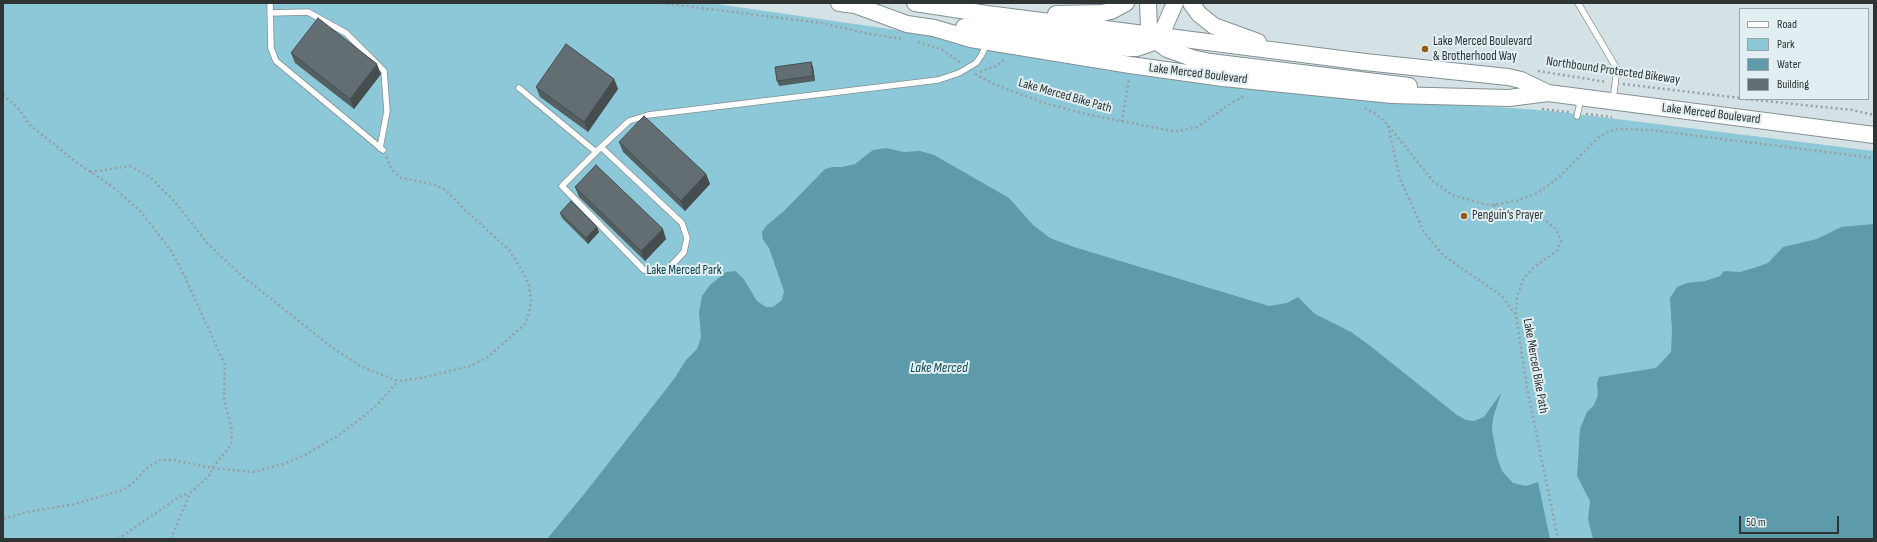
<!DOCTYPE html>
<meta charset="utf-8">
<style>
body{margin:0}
#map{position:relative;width:1877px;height:542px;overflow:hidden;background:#d5e2e5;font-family:"Sofia Sans Condensed",sans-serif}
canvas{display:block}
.frame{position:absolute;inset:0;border:4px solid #2e3334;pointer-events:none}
.legend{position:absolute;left:1739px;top:8px;width:130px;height:92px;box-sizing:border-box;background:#e2eff2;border:1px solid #9aa4a6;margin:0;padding:5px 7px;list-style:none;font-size:12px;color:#2e3334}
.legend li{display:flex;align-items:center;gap:8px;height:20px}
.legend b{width:20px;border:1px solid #9aa4a6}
.scale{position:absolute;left:1739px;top:516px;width:100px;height:18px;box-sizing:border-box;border:2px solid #2e3334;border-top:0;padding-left:5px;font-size:12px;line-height:14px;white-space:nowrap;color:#2e3334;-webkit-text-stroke:3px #e2eff2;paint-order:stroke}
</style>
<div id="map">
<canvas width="1877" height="542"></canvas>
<div class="frame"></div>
<ul class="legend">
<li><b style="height:5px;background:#fff"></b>Road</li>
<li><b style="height:11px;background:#8cc8d8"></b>Park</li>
<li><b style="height:11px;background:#5d9baa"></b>Water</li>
<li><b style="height:11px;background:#626e71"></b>Building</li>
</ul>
<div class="scale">50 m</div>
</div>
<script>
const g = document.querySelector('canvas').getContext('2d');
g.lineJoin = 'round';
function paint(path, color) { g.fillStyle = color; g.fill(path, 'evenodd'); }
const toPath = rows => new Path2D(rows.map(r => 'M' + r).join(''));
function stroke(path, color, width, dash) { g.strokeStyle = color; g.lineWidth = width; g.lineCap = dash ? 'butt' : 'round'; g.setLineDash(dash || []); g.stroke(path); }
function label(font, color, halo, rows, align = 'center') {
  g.font = font + ' "Sofia Sans Condensed",sans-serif'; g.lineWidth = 4; g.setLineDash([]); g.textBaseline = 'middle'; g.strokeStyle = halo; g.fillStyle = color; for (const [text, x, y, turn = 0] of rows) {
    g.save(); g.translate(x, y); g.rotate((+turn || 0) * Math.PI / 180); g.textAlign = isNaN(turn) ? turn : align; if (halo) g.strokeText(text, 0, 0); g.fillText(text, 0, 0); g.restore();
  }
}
paint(toPath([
 [3,3,710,3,1359,97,1552,111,1874,151,1874,539,3,539]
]), '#8cc8d8');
paint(toPath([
 [886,148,904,152,920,151,934,155,1009,198,1033,225,1050,238,1074,247,1269,306,1287,303,1298,297,1315,314,1351,332,1369,345,1457,415,1466,420,1474,421,1484,417,1501,393,1493,418,1492,430,1497,457,1502,471,1513,483,1526,486,1538,482,1550,539,547,539,585,493,674,379,686,360,697,349,701,337,699,312,702,296,710,285,726,272,735,271,743,278,757,301,766,307,773,307,782,300,784,291,769,248,763,240,762,232,766,226,785,210,825,169,833,167,843,167,855,164,873,150],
 [1874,224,1874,539,1593,539,1588,519,1590,501,1577,476,1580,429,1587,412,1594,405,1598,395,1597,383,1599,377,1656,368,1671,352,1672,331,1670,298,1677,287,1687,283,1705,281,1720,276,1724,271,1740,272,1754,268,1768,263,1783,247,1817,239,1841,227]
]), '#5d9baa');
const lane = toPath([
 [270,3,271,48,276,61,383,150],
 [1578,3,1617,69,1613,100],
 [270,13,308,12,346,33,384,71,387,111,380,148],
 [519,88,596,152],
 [1577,116,1581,98],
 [601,147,682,223,687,238,684,252,670,267,659,272,644,270,562,186,601,147,629,121,648,115,938,80,959,73,976,63,981,56,987,44]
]);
const secondary = toPath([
 [839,3,855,5,907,24,934,28,971,39,1130,65,1223,78,1392,95,1509,98,1548,93],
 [915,3,987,14,1365,62,1508,77,1521,80,1548,93,1874,135],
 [1148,3,1149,27,1155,40,1167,49,1192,58,1210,62,1409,86],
 [1191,3,1199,14,1214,26,1258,42],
 [1056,14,1102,13,1111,11,1126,3],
 [964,27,1128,48,1137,48,1151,43,1159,36,1164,28,1175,3]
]);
stroke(lane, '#849093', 7);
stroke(secondary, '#849093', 18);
stroke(toPath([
 [662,3,821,23,869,34,904,39],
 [918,42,941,49,960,62],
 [1538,71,1607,82],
 [980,72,996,66,1005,59],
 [975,74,996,85,1044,103,1086,114,1172,131,1180,131,1197,127,1233,102,1246,95],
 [1623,84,1740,98],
 [3,95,17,107,29,124,76,162,114,188,140,211,170,249,185,277,225,365,224,400,232,429,231,443,228,449,212,468,173,460,159,460,146,469,132,484,123,490,71,505,26,512,3,519],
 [1746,99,1852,110,1874,115],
 [1365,108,1380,117,1387,124,1433,181,1452,195,1484,204,1494,205,1516,201,1538,193,1558,178,1600,136,1615,129,1650,130,1874,158],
 [1542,109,1569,112],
 [1586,114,1612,117],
 [1122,122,1129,79],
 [1388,126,1400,179,1424,232,1431,241,1444,256,1502,296,1516,315,1527,388,1558,539],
 [90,172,130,166,150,177,175,202,208,244,241,275,330,346,362,367,398,381,422,378,470,366,488,357,525,324,529,313,531,301,529,286,525,276,510,251,464,209,446,190,432,184,401,178,392,170,386,156],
 [1494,205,1504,210,1545,220,1556,229,1561,241,1557,251,1533,268,1524,278,1517,296,1516,314],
 [118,539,179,497,189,493],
 [171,539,190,493,211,474,212,468,253,472,283,464,305,455,339,435,364,416,378,404,398,381]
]), '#96a0a3', 2.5, [2, 3]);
stroke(lane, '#fff', 5.5);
stroke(secondary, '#fff', 16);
paint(toPath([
 [291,53,381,74,354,109,295,63],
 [811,62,813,67,815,81,779,86,777,81],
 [614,79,618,89,588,132,540,97,536,87],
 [619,142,706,174,710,184,685,211,623,152],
 [575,187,666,239,645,261,579,197],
 [560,213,597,227,599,232,588,244,562,218]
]), '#545f61');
paint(toPath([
 [811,62,813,67,815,81,813,76],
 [377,64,381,74,354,109,350,99],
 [614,79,618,89,588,132,584,122],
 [706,174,710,184,685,211,681,201],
 [597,227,599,232,588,244,586,238],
 [663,229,666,239,645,261,641,251]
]), '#454d4f');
const building = toPath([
 [318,18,377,64,350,99,291,53,318,18],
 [566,44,614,79,584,122,536,87,566,44],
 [811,62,813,76,777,81,775,67,811,62],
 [644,116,706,174,681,201,619,142,644,116],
 [596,165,663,229,641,251,575,187,596,165],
 [571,201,597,227,586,238,560,213,571,201]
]);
paint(building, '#626e71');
stroke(building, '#454d4f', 1);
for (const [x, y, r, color] of [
 [1425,49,4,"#925a14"],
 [1464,216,4,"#925a14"]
]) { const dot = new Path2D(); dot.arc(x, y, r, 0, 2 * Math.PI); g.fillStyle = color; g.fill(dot); stroke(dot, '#e2eff2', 1.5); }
label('13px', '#2e3334', '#e2eff2', [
 ["Lake Merced Boulevard",1433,42],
 ["& Brotherhood Way",1433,57],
 ["Penguin’s Prayer",1472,216]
], 'left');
label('13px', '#2e3334', '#e2eff2', [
 ["Northbound Protected Bikeway",1613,71,8],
 ["Lake Merced Boulevard",1198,74,7],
 ["Lake Merced Bike Path",1065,96,16],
 ["Lake Merced Boulevard",1711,114,7],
 ["Lake Merced Bike Path",1535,366,80]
]);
label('13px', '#09434f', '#e2eff2', [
 ["Lake Merced Park",684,271]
]);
label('italic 14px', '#114955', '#e2eff2', [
 ["Lake Merced",939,368]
]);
</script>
